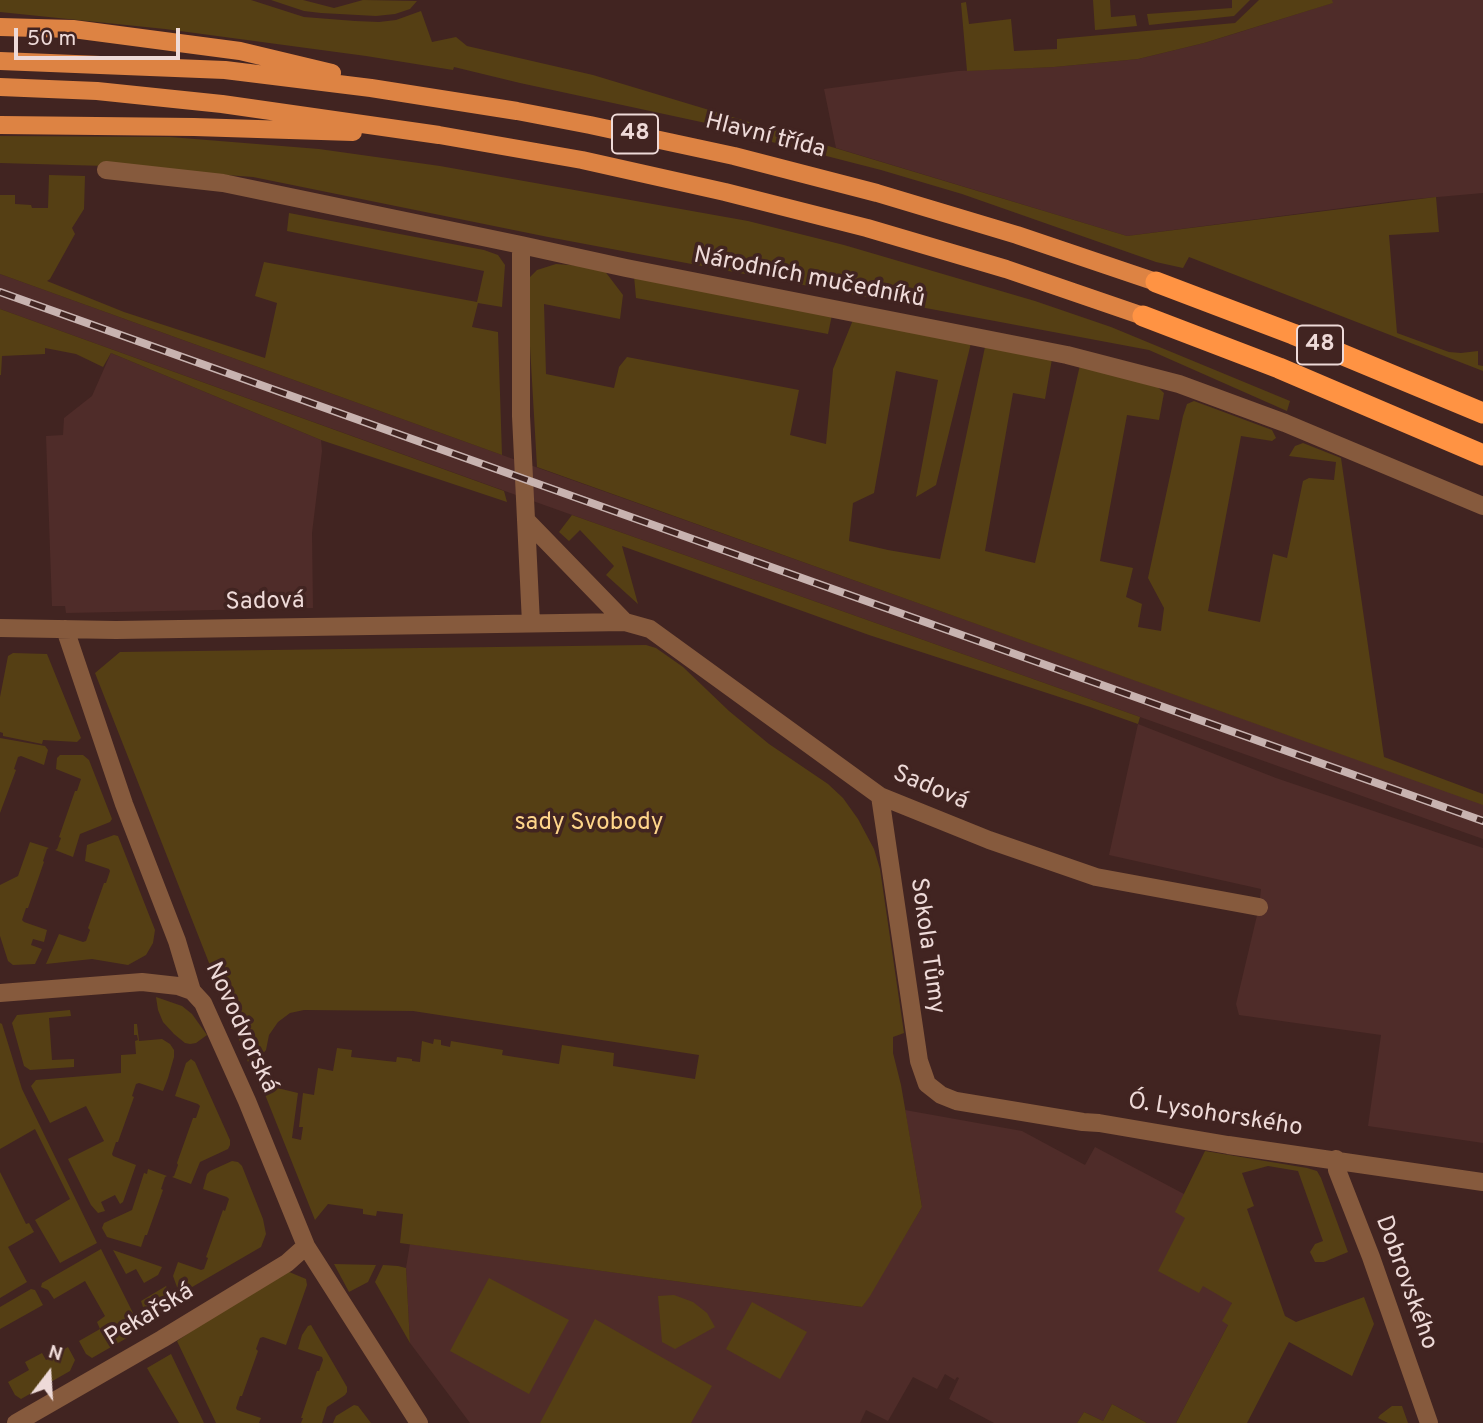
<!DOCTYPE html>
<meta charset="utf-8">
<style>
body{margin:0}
#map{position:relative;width:1483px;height:1423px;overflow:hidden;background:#412421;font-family:Overpass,sans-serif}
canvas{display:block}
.north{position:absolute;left:14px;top:1339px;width:70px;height:70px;-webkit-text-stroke:5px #412421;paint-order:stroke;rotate:17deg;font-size:19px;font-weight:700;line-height:28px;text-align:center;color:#eedad8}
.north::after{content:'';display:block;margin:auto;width:24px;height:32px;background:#eedad8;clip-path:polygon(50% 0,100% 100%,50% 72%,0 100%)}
.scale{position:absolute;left:14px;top:28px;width:166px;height:32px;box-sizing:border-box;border:4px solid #eedad8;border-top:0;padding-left:9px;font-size:21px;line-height:24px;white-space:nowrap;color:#eedad8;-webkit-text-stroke:5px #412421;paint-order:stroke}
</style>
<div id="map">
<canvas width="1483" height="1423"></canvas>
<div class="north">N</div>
<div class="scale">50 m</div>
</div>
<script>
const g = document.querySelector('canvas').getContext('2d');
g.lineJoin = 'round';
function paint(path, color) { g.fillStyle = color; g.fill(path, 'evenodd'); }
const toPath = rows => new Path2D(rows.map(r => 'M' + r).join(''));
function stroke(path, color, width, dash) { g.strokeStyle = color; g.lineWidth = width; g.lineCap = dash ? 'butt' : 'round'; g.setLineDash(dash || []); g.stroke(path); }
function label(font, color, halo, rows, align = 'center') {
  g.font = font + ' Overpass,sans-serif'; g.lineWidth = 7; g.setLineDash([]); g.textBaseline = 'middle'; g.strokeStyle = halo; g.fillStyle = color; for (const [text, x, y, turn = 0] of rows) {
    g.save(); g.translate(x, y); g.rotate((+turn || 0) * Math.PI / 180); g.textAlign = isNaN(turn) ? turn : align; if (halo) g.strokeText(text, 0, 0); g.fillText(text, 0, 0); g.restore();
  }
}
paint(toPath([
 [1332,0,1483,0,1483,193,1404,200,1127,236,836,148,824,89,958,71,1054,67,1138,59,1204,43,1240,32,1332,3],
 [0,274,516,460,1483,804,1483,839,516,495,0,309],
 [111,353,321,440,322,451,312,533,313,608,66,613,65,606,52,606,46,436,63,435,64,418,92,396],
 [1138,724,1276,778,1483,848,1483,1143,1368,1126,1381,1035,1239,1015,1236,1004,1259,907,1261,889,1109,855],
 [905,1110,1022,1131,1085,1165,1095,1147,1184,1194,1213,1201,1232,1302,1228,1325,1176,1423,1147,1423,1112,1404,1103,1421,1084,1412,1077,1423,994,1423,949,1399,959,1378,957,1377,955,1380,945,1374,937,1389,913,1377,888,1421,866,1410,860,1423,470,1423,410,1343,406,1268,410,1244,862,1307,922,1207]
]), '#4f2c29');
paint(toPath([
 [0,0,251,0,304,17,355,21,379,22,396,20,421,11,432,42,456,37,467,46,593,75,1127,236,1436,197,1439,232,1389,235,1397,333,1449,352,1461,353,1478,351,1478,365,1483,366,1483,371,1189,257,1183,268,1156,262,962,194,881,170,729,131,729,128,520,83,454,67,453,70,366,56,165,29,0,12],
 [271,0,303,0,334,8,363,0,417,1,410,9,395,14,376,16,321,13,304,11],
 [1093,0,1110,0,1111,17,1135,15,1137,26,1095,30],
 [1232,0,1250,0,1234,16,1149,25,1147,14,1232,8],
 [1259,0,1332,0,1333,3,1204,43,1138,59,1054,67,967,71,961,3,966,2,969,24,1011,19,1014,51,1057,49,1057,39,1235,23],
 [0,136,170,137,319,149,440,166,748,221,844,245,1035,301,1111,327,1290,401,1287,411,1149,350,548,237,253,177,106,166,0,163],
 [49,175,85,176,84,209,72,228,75,234,50,279,47,281,124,312,265,358,277,303,255,296,264,262,477,302,484,271,287,231,289,213,484,250,498,255,505,265,502,307,478,303,472,327,498,332,502,455,0,274,0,195,15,195,15,204,31,205,32,208,48,208],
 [556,264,583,266,604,270,623,295,620,319,544,304,546,374,614,388,619,367,627,357,799,390,790,435,826,444,833,369,853,320,971,343,936,485,916,497,938,380,896,371,874,493,853,503,849,541,888,550,940,559,985,347,1052,359,1045,399,1013,393,985,551,1035,563,1080,365,1150,380,1164,393,1159,420,1127,415,1100,561,1133,568,1126,597,1142,604,1138,627,1161,631,1164,608,1148,578,1183,416,1187,404,1194,401,1272,430,1276,438,1272,441,1241,436,1208,611,1260,622,1273,554,1287,558,1303,481,1309,478,1334,480,1336,462,1289,456,1295,446,1303,443,1341,458,1384,757,1483,794,1483,805,537,467,527,295,530,277,537,270],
 [634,276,832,315,828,334,636,298],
 [0,309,504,491,507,502,321,440,111,353,103,367,76,354,45,348,45,354,2,356,1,375,0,375],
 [572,515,1140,717,1138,724,1090,707,869,635,622,546,638,604,606,575,614,566,580,530,569,541,559,532],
 [646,645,656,648,683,667,729,711,769,744,828,784,843,798,858,819,874,849,880,869,904,1033,893,1037,893,1053,901,1085,922,1207,870,1296,862,1307,400,1243,403,1214,377,1211,376,1216,363,1214,363,1209,328,1204,315,1220,260,1082,269,1086,298,1093,292,1138,301,1140,303,1127,299,1127,303,1093,314,1095,318,1068,333,1071,337,1048,352,1050,351,1057,396,1062,397,1057,412,1059,412,1061,420,1062,422,1041,433,1044,434,1039,441,1040,441,1045,450,1047,451,1041,503,1050,502,1055,559,1064,562,1045,614,1053,613,1066,695,1079,699,1055,413,1011,304,1010,290,1013,278,1022,269,1035,266,1050,260,1057,248,1062,95,673,120,652],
 [13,653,47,654,81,738,77,742,43,740,42,744,3,736,3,733,0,732,0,697,8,656],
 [0,738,45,746,48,750,44,765,21,756,18,757,14,769,16,770,0,813],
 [60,755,83,755,89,760,112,819,110,822,80,834,73,857,55,850,57,849,61,838,59,837,75,791,77,791,81,779,56,769,57,758],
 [114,835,118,836,155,930,153,943,146,955,128,965,92,959,46,964,59,934,83,942,86,941,90,930,88,928,104,883,106,883,110,871,109,869,85,861,87,845],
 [30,842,49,848,47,849,43,861,44,862,28,908,26,908,22,920,24,922,47,930,44,942,33,939,31,945,42,949,35,964,13,965,8,961,0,936,0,885,18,876],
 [156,997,182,1006,192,1014,207,1035,196,1043,190,1044,185,1043,174,1034,163,1022,158,1010],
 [70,1010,71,1016,49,1018,52,1060,74,1059,74,1067,30,1070,24,1066,12,1023,17,1015],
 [0,1023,2,1024,22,1089,97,1243,60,1263,35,1220,70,1199,35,1129,0,1149],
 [134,1024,137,1024,139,1041,162,1039,170,1044,174,1050,174,1057,168,1078,163,1091,139,1083,136,1084,132,1096,134,1097,118,1142,116,1142,112,1154,113,1156,136,1165,123,1202,120,1204,115,1195,101,1202,105,1211,98,1213,91,1205,68,1159,104,1141,86,1106,50,1123,31,1086,36,1080,121,1073,121,1055,136,1054,135,1041,138,1040,137,1035,134,1035],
 [191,1059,195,1062,230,1140,230,1145,228,1149,200,1162,191,1184,172,1177,174,1176,178,1165,177,1163,193,1118,196,1118,200,1106,198,1104,175,1096,186,1063],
 [1205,1151,1307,1168,1317,1171,1321,1178,1348,1252,1324,1262,1315,1262,1310,1252,1315,1244,1323,1241,1298,1171,1268,1166,1242,1173,1254,1206,1247,1209,1285,1316,1296,1322,1364,1297,1374,1324,1352,1376,1289,1342,1247,1423,1176,1423,1228,1325,1222,1321,1232,1303,1203,1286,1199,1293,1158,1271,1185,1218,1175,1212],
 [232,1161,238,1162,242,1166,263,1219,266,1234,261,1247,187,1290,183,1290,177,1287,173,1276,178,1262,201,1270,204,1269,208,1258,206,1257,223,1210,225,1211,229,1199,227,1197,203,1189,207,1174,210,1171],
 [148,1169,167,1176,165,1177,161,1189,163,1190,147,1235,145,1235,141,1247,107,1237,102,1228,104,1223,132,1210,144,1173,147,1174],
 [0,1172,26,1224,29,1223,34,1232,8,1247,27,1282,0,1298],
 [101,1249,136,1319,126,1324,132,1335,92,1358,86,1354,79,1341,100,1329,97,1322,105,1316,85,1281,54,1299,48,1290,41,1287,42,1283],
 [113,1250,162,1267,158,1275,144,1283,136,1269,126,1274],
 [334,1264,376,1265,368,1282,349,1292],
 [383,1265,398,1266,406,1268,410,1343,375,1282],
 [282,1269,306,1279,307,1285,286,1345,263,1337,260,1338,256,1349,258,1351,242,1396,240,1396,236,1408,237,1410,261,1418,259,1423,216,1423,177,1341],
 [489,1278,569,1320,529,1394,450,1351],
 [166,1286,172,1298,145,1313,141,1301],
 [31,1289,35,1290,43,1305,0,1329,0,1307],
 [674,1295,693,1302,707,1313,715,1327,675,1349,662,1342,658,1296],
 [752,1302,807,1332,780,1379,726,1349],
 [595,1319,712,1386,691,1423,540,1423],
 [311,1325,347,1387,347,1392,345,1395,327,1407,322,1423,301,1423,303,1418,301,1418,317,1371,319,1371,323,1360,322,1357,298,1349,302,1335,308,1326],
 [68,1347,75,1360,70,1371,21,1399,15,1395,8,1382,29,1370,25,1362,42,1353,46,1360],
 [171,1354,204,1423,179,1423,147,1368],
 [1112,1404,1147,1423,1077,1423,1084,1412,1103,1421],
 [354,1405,358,1406,371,1423,333,1423,336,1416],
 [1392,1406,1402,1406,1408,1423,1388,1423,1378,1418,1380,1415]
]), '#553f14');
stroke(toPath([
 [106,170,223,183,521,245,626,268,1067,355,1179,384,1285,423,1483,506],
 [521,245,521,416,531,623],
 [526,520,625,622],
 [0,628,116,630,625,622,650,629,880,796,989,840,1096,877,1259,907],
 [65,629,124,804,177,941,192,991,203,1003,247,1101,306,1246,419,1423],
 [880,796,919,1061,927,1084,941,1095,956,1101,1083,1122,1099,1123,1228,1145,1483,1182],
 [0,993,142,982,178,986,192,991],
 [1336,1159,1337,1170,1371,1257,1429,1423],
 [16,1423,162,1339,287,1263,306,1246]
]), '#865a3d', 18);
stroke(toPath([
 [0,27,73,29,240,51,332,73],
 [0,61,225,70,371,88,517,111,590,125,734,156,877,193,1017,235,1156,282],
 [0,87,97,91,222,104,439,135,582,160,725,192,867,228,1006,269,1143,316],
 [0,125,194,127,353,132]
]), '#dd8343', 18);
stroke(toPath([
 [1156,282,1293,334,1483,413],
 [1143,316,1279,368,1483,455]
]), '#ff9343', 21);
const rail = toPath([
 [0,292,1483,821]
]);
stroke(rail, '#c8b3b0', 8);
stroke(rail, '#412421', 5, [16]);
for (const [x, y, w] of [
 [635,134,46],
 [1320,345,46]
]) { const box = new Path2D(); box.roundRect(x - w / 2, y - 19.5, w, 39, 5); g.fillStyle = '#412421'; g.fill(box); stroke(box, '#eedad8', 2); }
label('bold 23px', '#eedad8', null, [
 ["48",635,134],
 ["48",1320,345]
]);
label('24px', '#eedad8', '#412421', [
 ["Hlavní třída",765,137,14],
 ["Národních mučedníků",809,279,11],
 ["Sadová",265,603,-1],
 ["Sadová",930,789,23],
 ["Sokola Tůmy",926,946,82],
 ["Novodvorská",240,1028,65],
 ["Ó. Lysohorského",1215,1116,9],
 ["Dobrovského",1405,1283,70],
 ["Pekařská",150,1316,-31]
]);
label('24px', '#fed58a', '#412421', [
 ["sady Svobody",589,824]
]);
</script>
